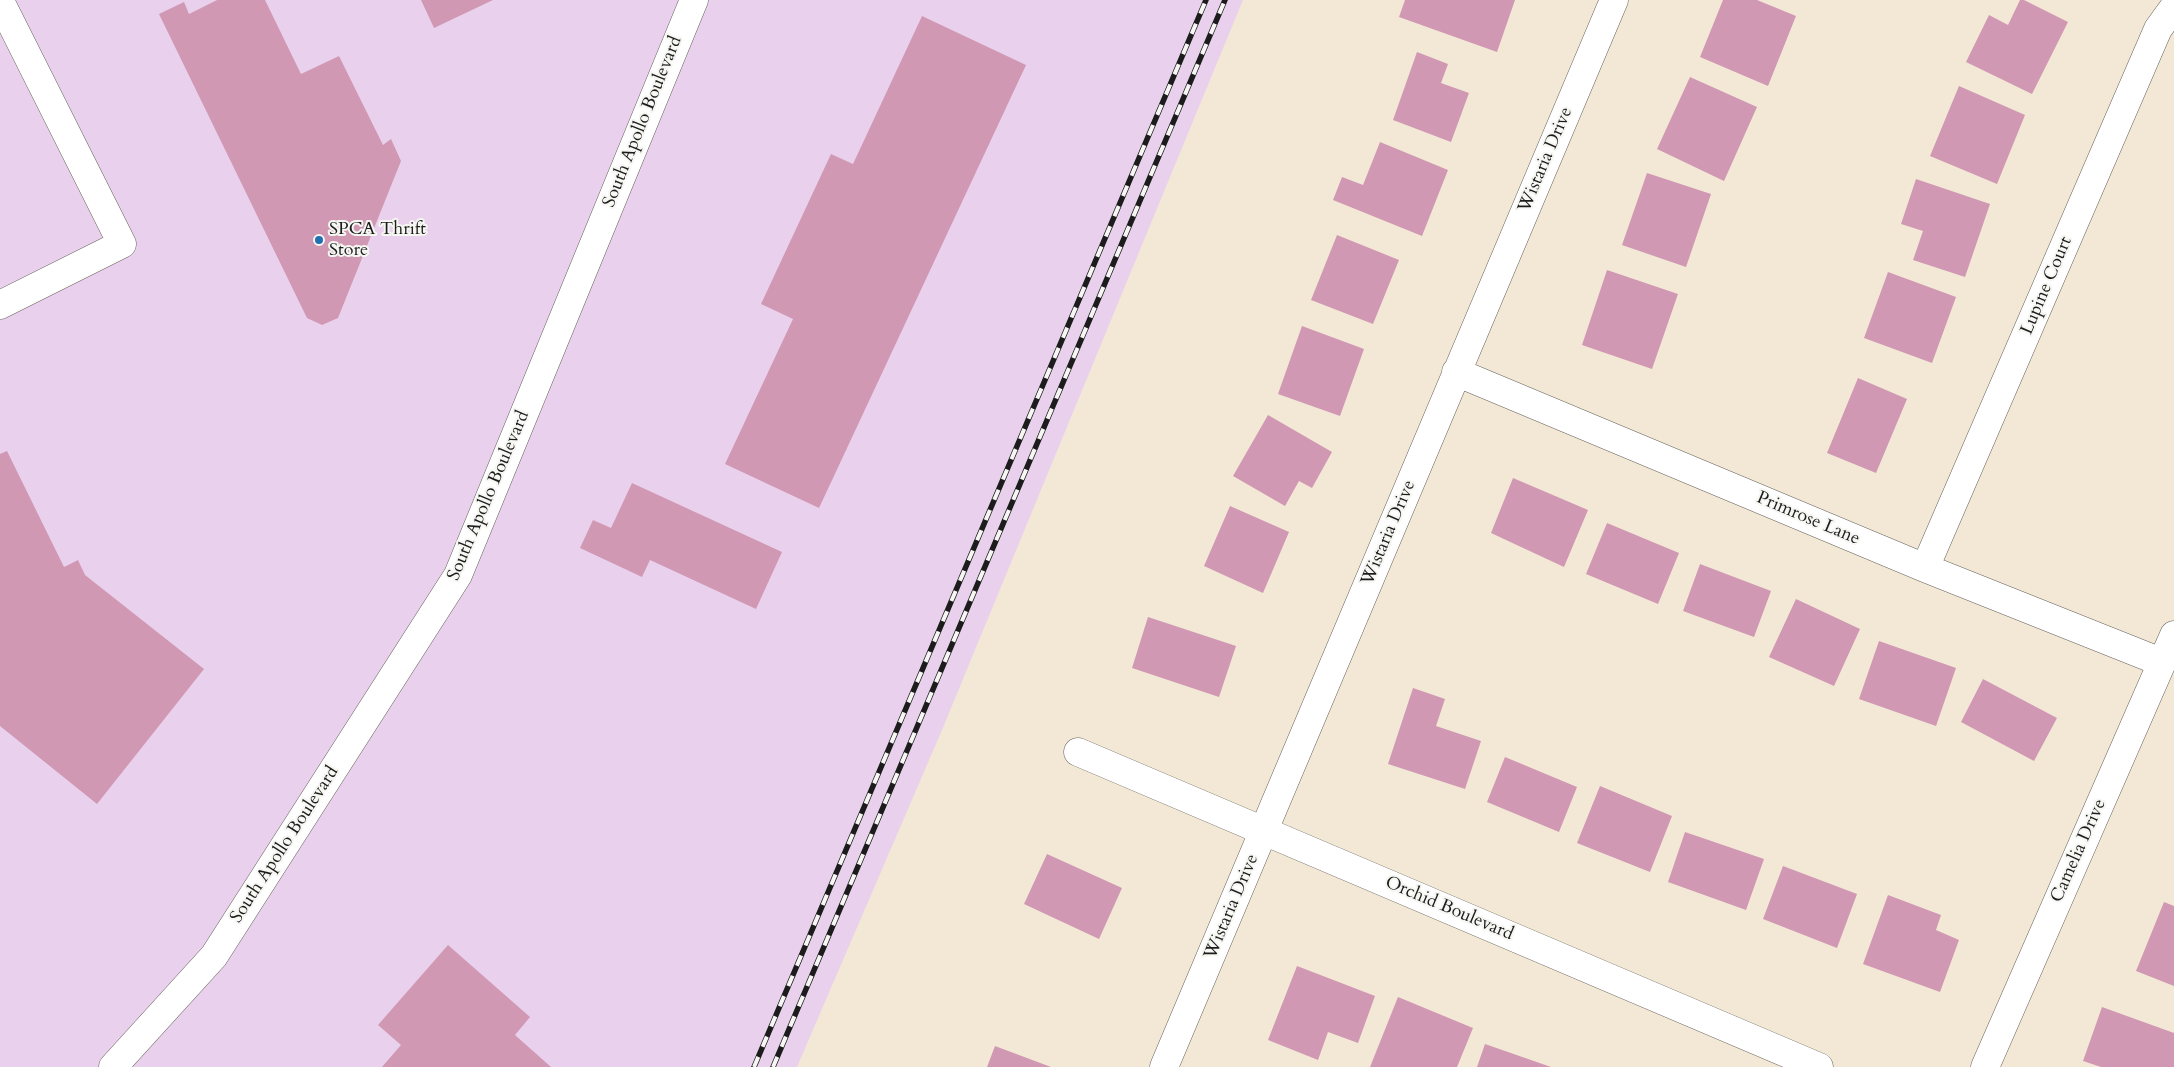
<!DOCTYPE html>
<style>
body{margin:0}
canvas{display:block;background:#f2e8d5}
</style>
<canvas width="2174" height="1067"></canvas>
<script>
const g = document.querySelector('canvas').getContext('2d');
g.lineJoin = 'round';
function paint(path, color) { g.fillStyle = color; g.fill(path, 'evenodd'); }
const toPath = rows => new Path2D(rows.map(r => 'M' + r).join(''));
function stroke(path, color, width, dash) { g.strokeStyle = color; g.lineWidth = width; g.lineCap = dash ? 'butt' : 'round'; g.setLineDash(dash || []); g.stroke(path); }
function label(font, color, halo, rows, align = 'center') {
  g.font = font + ' Cardo,serif'; g.lineWidth = 4; g.setLineDash([]); g.textBaseline = 'middle'; g.strokeStyle = halo; g.fillStyle = color; for (const [text, x, y, turn = 0] of rows) {
    g.save(); g.translate(x, y); g.rotate((+turn || 0) * Math.PI / 180); g.textAlign = isNaN(turn) ? turn : align; if (halo) g.strokeText(text, 0, 0); g.fillText(text, 0, 0); g.restore();
  }
}
paint(toPath([
 [0,0,1243,0,942,730,797,1067,0,1067]
]), '#e9d1ed');
paint(toPath([
 [217,0,265,0,301,74,339,56,383,145,391,139,401,161,338,318,322,325,307,318,159,14,184,2,189,14],
 [421,0,493,0,434,28],
 [1405,0,1515,0,1497,52,1399,17],
 [1723,0,1757,0,1796,16,1768,86,1700,57],
 [2020,0,2024,0,2068,22,2032,94,1966,62,1989,15,2008,25],
 [922,16,1026,65,819,508,725,464,793,319,761,304,831,154,853,164],
 [1417,52,1448,64,1441,83,1469,93,1451,142,1393,120],
 [1690,77,1757,107,1724,181,1657,149],
 [1959,86,2025,115,1997,184,1930,156],
 [1380,142,1448,170,1422,236,1333,200,1342,177,1363,185],
 [1647,173,1711,194,1686,267,1622,245],
 [1916,179,1990,204,1965,277,1913,260,1923,231,1901,224],
 [1337,235,1399,260,1373,324,1311,300],
 [1607,270,1678,294,1652,369,1582,345],
 [1888,272,1956,297,1932,363,1864,338],
 [1302,326,1364,349,1340,416,1278,394],
 [1858,378,1907,399,1876,473,1827,453],
 [1268,415,1332,452,1312,488,1299,481,1285,506,1233,476],
 [7,451,64,567,78,560,85,575,204,669,97,804,0,726,0,454],
 [1513,478,1588,510,1564,567,1491,533],
 [632,483,782,552,756,609,650,560,642,577,580,548,593,520,611,528],
 [1230,506,1289,532,1263,593,1204,566],
 [1607,523,1679,553,1658,604,1586,574],
 [1700,564,1771,591,1754,637,1683,611],
 [1796,599,1860,629,1834,686,1769,657],
 [1148,617,1236,646,1219,697,1132,668],
 [1879,641,1956,668,1936,726,1859,699],
 [1983,679,2057,718,2034,761,1961,722],
 [1413,688,1445,699,1436,726,1481,741,1465,789,1388,764],
 [1505,757,1577,787,1559,832,1487,802],
 [1600,786,1672,816,1650,872,1577,843],
 [1685,832,1764,859,1746,910,1668,882],
 [1047,854,1122,888,1099,939,1024,904],
 [1783,866,1857,894,1837,948,1763,919],
 [1888,895,1941,915,1936,930,1959,940,1940,992,1863,964],
 [2164,902,2174,906,2174,986,2136,971],
 [448,945,530,1017,515,1035,551,1067,382,1067,401,1045,378,1025],
 [1297,966,1375,996,1358,1043,1328,1032,1318,1060,1268,1040],
 [1398,997,1473,1028,1457,1067,1370,1067],
 [2102,1007,2174,1033,2174,1067,2101,1067,2083,1061],
 [1485,1044,1551,1067,1477,1067],
 [995,1046,1051,1067,987,1067]
]), '#d198b4');
const minor = toPath([
 [0,1,122,244,0,305],
 [1456,372,1925,568,2161,662],
 [1925,568,2158,29,2174,7],
 [1078,752,1819,1067],
 [113,1067,214,956,458,575,694,0],
 [1164,1067,1614,0],
 [1985,1067,2174,635]
]);
stroke(minor, '#67635d', 29);
stroke(minor, '#fff', 28);
const rail = toPath([
 [754,1067,1206,0],
 [773,1067,1225,0]
]);
stroke(rail, '#1c1c1c', 5.5);
stroke(rail, '#f6f6f2', 4, [11]);
for (const [x, y, r, color] of [
 [319,240,5,"#1f6fb2"]
]) { const dot = new Path2D(); dot.arc(x, y, r, 0, 2 * Math.PI); g.fillStyle = color; g.fill(dot); stroke(dot, '#f6f6f2', 2); }
label('18px', '#1c1c1c', '#f6f6f2', [
 ["South Apollo Boulevard",643,122,-68],
 ["Wistaria Drive",1546,160,-67],
 ["Lupine Court",2047,286,-67],
 ["South Apollo Boulevard",489,496,-67],
 ["Primrose Lane",1808,519,23],
 ["Wistaria Drive",1389,533,-67],
 ["South Apollo Boulevard",285,845,-57],
 ["Camelia Drive",2079,851,-66],
 ["Wistaria Drive",1232,907,-67],
 ["Orchid Boulevard",1449,909,23]
]);
label('18px', '#1c1c1c', '#f6f6f2', [
 ["SPCA Thrift",329,230],
 ["Store",329,251]
], 'left');
</script>
